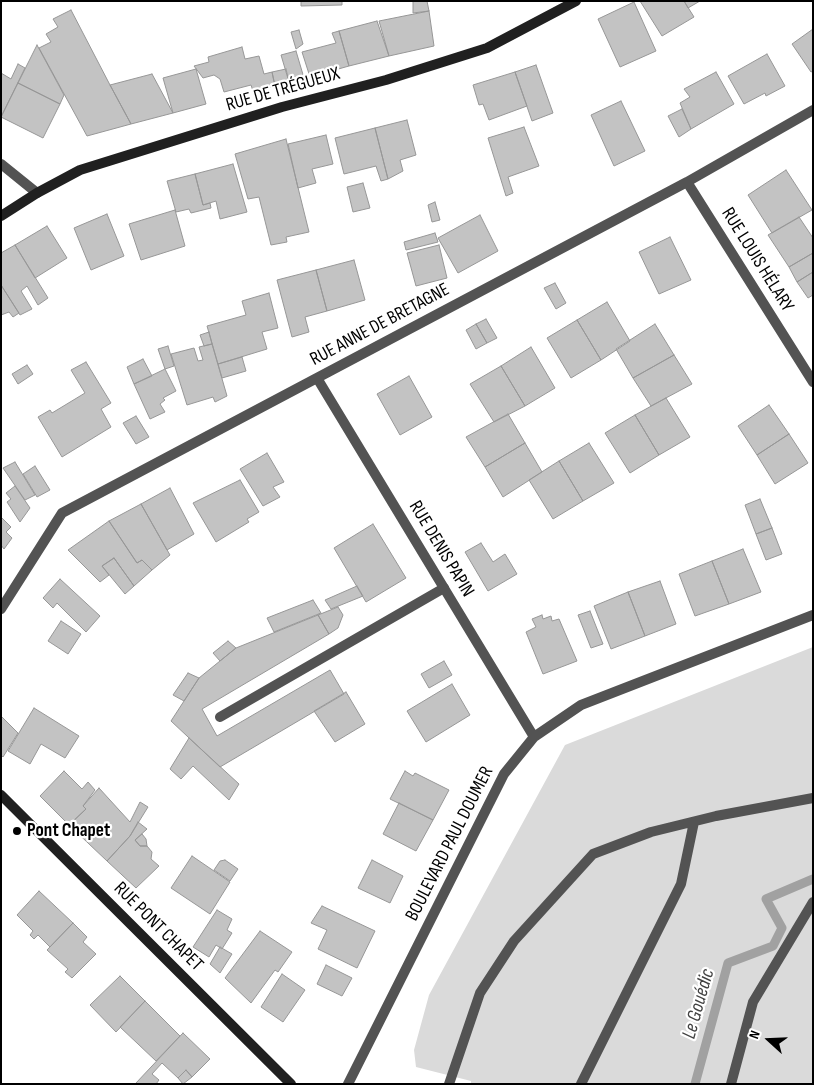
<!DOCTYPE html>
<meta charset="utf-8">
<style>
body{margin:0}
#map{position:relative;width:814px;height:1085px;overflow:hidden;background:#fff;font-family:"Sofia Sans Condensed",sans-serif}
canvas{display:block}
.frame{position:absolute;inset:0;border:2px solid #000;pointer-events:none}
.north{position:absolute;left:744px;top:1015px;width:50px;height:50px;-webkit-text-stroke:4px #fff;paint-order:stroke;rotate:290deg;font-size:14px;font-weight:700;line-height:20px;text-align:center;color:#000}
.north::after{content:'';display:block;margin:auto;width:18px;height:22px;background:#000;clip-path:polygon(50% 0,100% 100%,50% 72%,0 100%)}
</style>
<div id="map">
<canvas width="814" height="1085"></canvas>
<div class="frame"></div>
<div class="north">N</div>
</div>
<script>
const g = document.querySelector('canvas').getContext('2d');
g.lineJoin = 'round';
function paint(path, color) { g.fillStyle = color; g.fill(path, 'evenodd'); }
const toPath = rows => new Path2D(rows.map(r => 'M' + r).join(''));
function stroke(path, color, width, dash) { g.strokeStyle = color; g.lineWidth = width; g.lineCap = dash ? 'butt' : 'round'; g.setLineDash(dash || []); g.stroke(path); }
function label(font, color, halo, rows, align = 'center') {
  g.font = font + ' "Sofia Sans Condensed",sans-serif'; g.lineWidth = 4.5; g.setLineDash([]); g.textBaseline = 'middle'; g.strokeStyle = halo; g.fillStyle = color; for (const [text, x, y, turn = 0] of rows) {
    g.save(); g.translate(x, y); g.rotate((+turn || 0) * Math.PI / 180); g.textAlign = isNaN(turn) ? turn : align; if (halo) g.strokeText(text, 0, 0); g.fillText(text, 0, 0); g.restore();
  }
}
paint(toPath([
 [813,647,813,1084,471,1084,471,1081,416,1067,414,1050,429,995,565,745]
]), '#dadada');
stroke(toPath([
 [695,1084,728,963,773,946,782,928,766,899,813,879]
]), '#a1a1a1', 9);
const building = toPath([
 [301,1,342,1,342,5,301,6,301,1],
 [413,1,427,1,429,11,413,13,413,1],
 [640,1,684,1,694,17,662,36,640,1],
 [684,1,700,1,688,8,684,1],
 [634,2,656,51,620,67,598,19,634,2],
 [71,10,110,85,131,124,87,136,39,48,51,42,46,34,58,27,53,19,71,10],
 [429,11,434,46,389,56,379,21,429,11],
 [377,21,389,56,349,66,339,31,377,21],
 [813,29,813,71,811,72,792,44,813,29],
 [299,30,303,44,296,49,291,32,299,30],
 [339,31,349,66,310,77,302,52,336,43,332,33,339,31],
 [37,45,64,95,60,104,18,83,37,45],
 [242,47,245,59,259,56,264,74,272,72,275,86,253,91,251,85,224,92,220,79,214,75,203,78,194,66,209,62,208,57,242,47],
 [296,51,304,78,289,82,281,55,296,51],
 [767,54,785,86,766,96,765,93,744,104,728,76,767,54],
 [18,64,25,68,1,117,1,73,11,79,18,64],
 [536,65,553,113,532,121,515,72,536,65],
 [196,69,206,104,173,113,163,78,196,69],
 [286,69,289,82,275,86,272,72,286,69],
 [515,72,527,106,489,120,483,104,479,105,473,85,515,72],
 [716,72,734,104,691,129,680,103,690,97,684,89,716,72],
 [152,74,173,113,131,124,110,85,152,74],
 [18,83,60,104,43,138,1,117,18,83],
 [621,101,645,151,614,166,591,115,621,101],
 [682,109,691,129,679,137,668,116,682,109],
 [407,120,416,155,400,160,403,171,388,179,375,128,407,120],
 [524,127,539,166,508,177,513,193,506,196,488,138,524,127],
 [375,128,388,179,381,181,376,166,344,174,335,138,375,128],
 [326,135,333,164,312,169,316,183,298,188,288,144,326,135],
 [286,139,309,232,286,237,287,242,271,245,259,197,248,199,235,154,286,139],
 [233,164,247,212,220,219,216,201,203,205,195,174,233,164],
 [786,170,812,210,772,233,748,195,786,170],
 [195,174,203,205,210,203,211,208,191,213,189,209,176,212,167,181,195,174],
 [363,183,370,208,353,212,347,187,363,183],
 [435,202,440,220,432,222,428,205,435,202],
 [175,210,185,246,141,260,129,224,175,210],
 [107,214,124,256,91,270,74,228,107,214],
 [480,215,498,251,458,273,438,238,480,215],
 [799,217,813,238,813,253,789,267,768,235,799,217],
 [47,226,67,258,35,278,15,245,47,226],
 [435,233,438,242,406,250,404,242,435,233],
 [670,237,691,280,659,294,639,252,670,237],
 [15,245,48,298,38,305,27,286,21,291,32,309,20,315,1,285,1,253,15,245],
 [439,245,447,278,416,286,407,253,439,245],
 [813,253,813,272,797,282,789,267,813,253],
 [354,260,365,300,327,311,316,270,354,260],
 [316,270,327,311,305,317,309,332,292,337,277,280,316,270],
 [813,272,813,295,808,298,797,282,813,272],
 [555,283,566,303,556,309,544,288,555,283],
 [1,285,19,313,13,317,9,312,1,315,1,285],
 [269,293,278,328,262,332,267,349,218,364,207,326,246,315,242,301,269,293],
 [607,302,630,341,601,360,577,320,607,302],
 [486,319,497,338,487,343,476,324,486,319],
 [577,320,601,360,571,378,547,338,577,320],
 [476,324,487,343,476,349,466,330,476,324],
 [655,324,674,355,633,378,616,349,655,324],
 [209,332,212,344,204,346,200,335,209,332],
 [212,344,227,396,215,402,213,397,187,405,171,354,194,348,198,361,203,360,199,347,212,344],
 [168,346,174,366,165,369,158,349,168,346],
 [531,347,555,388,525,406,501,366,531,347],
 [674,355,692,384,651,406,633,378,674,355],
 [242,357,246,371,222,378,218,364,242,357],
 [143,359,152,376,134,384,127,367,143,359],
 [86,362,111,403,101,409,111,427,62,457,38,417,50,410,52,413,85,393,71,370,86,362],
 [27,365,33,374,18,384,12,374,27,365],
 [501,366,525,406,494,422,470,384,501,366],
 [165,369,176,391,163,398,165,400,160,404,165,412,150,419,134,384,165,369],
 [409,376,432,417,400,435,377,394,409,376],
 [666,398,690,437,659,455,635,415,666,398],
 [769,405,789,434,757,455,738,426,769,405],
 [508,414,525,443,485,467,466,437,508,414],
 [635,415,659,455,630,473,605,433,635,415],
 [136,416,149,437,136,444,123,423,136,416],
 [789,434,808,463,775,484,757,455,789,434],
 [525,443,542,472,503,497,485,467,525,443],
 [589,443,614,483,583,501,559,461,589,443],
 [267,453,284,482,273,487,280,497,263,506,240,469,267,453],
 [559,461,583,501,553,519,529,480,559,461],
 [15,462,35,495,25,500,3,468,15,462],
 [35,466,50,490,37,497,23,474,35,466],
 [240,480,259,512,247,519,249,522,216,542,193,503,240,480],
 [15,486,30,508,20,522,7,502,11,499,6,493,15,486],
 [170,488,194,534,167,550,141,504,170,488],
 [760,499,772,528,756,534,745,505,760,499],
 [141,504,170,555,152,570,142,560,137,563,109,521,141,504],
 [1,517,11,527,6,532,12,538,4,549,1,545,1,517],
 [109,521,137,563,142,560,152,570,134,586,114,558,102,566,109,575,100,582,68,550,109,521],
 [373,524,406,578,366,602,334,548,373,524],
 [772,528,782,554,766,560,756,534,772,528],
 [481,543,493,562,505,554,517,574,488,591,465,552,481,543],
 [743,549,761,592,729,604,712,561,743,549],
 [114,558,134,586,125,594,102,566,114,558],
 [712,561,729,604,695,616,679,574,712,561],
 [60,579,100,616,86,632,57,603,53,608,43,598,60,579],
 [660,581,676,624,645,636,628,592,660,581],
 [357,586,363,596,331,609,325,600,357,586],
 [628,592,645,636,611,649,594,606,628,592],
 [313,600,321,613,274,632,267,618,313,600],
 [338,607,343,615,338,628,329,634,318,615,338,607],
 [590,611,603,644,591,648,578,615,590,611],
 [318,615,329,634,202,709,217,736,330,670,344,694,220,767,171,721,199,678,236,648,318,615],
 [542,615,543,619,551,616,552,621,559,619,577,661,543,674,526,632,536,627,532,619,542,615],
 [61,621,81,634,68,654,48,641,61,621],
 [228,641,236,648,220,661,213,653,228,641],
 [444,661,452,675,429,688,421,674,444,661],
 [188,673,199,678,184,701,173,695,188,673],
 [452,684,470,715,426,742,407,711,452,684],
 [346,692,365,724,335,742,314,711,346,692],
 [34,708,79,736,65,758,41,744,30,764,8,751,34,708],
 [1,716,18,733,3,757,1,755,1,716],
 [189,738,239,784,229,800,193,766,181,779,170,769,189,738],
 [64,771,82,789,88,782,95,790,83,806,86,809,69,825,40,796,64,771],
 [405,771,413,776,415,773,449,790,433,820,390,799,405,771],
 [99,788,130,822,140,802,148,807,130,836,107,861,69,825,86,809,83,806,99,788],
 [399,803,433,820,416,851,383,834,399,803],
 [138,822,147,829,135,840,140,846,147,846,152,852,151,859,159,866,136,888,107,861,130,836,138,822],
 [142,834,146,839,147,846,140,846,135,840,142,834],
 [192,856,230,882,210,914,171,888,192,856],
 [225,860,238,869,230,881,214,870,220,861,225,860],
 [372,860,403,876,390,903,358,888,372,860],
 [39,891,73,923,50,947,38,935,34,939,30,935,33,931,17,915,39,891],
 [322,906,375,931,357,968,318,949,327,930,311,923,322,906],
 [217,910,232,919,227,930,232,933,222,949,216,945,209,957,193,947,217,910],
 [73,923,87,937,83,942,96,954,72,978,65,972,68,969,47,950,73,923],
 [260,931,292,952,278,972,275,970,251,1003,225,978,260,931],
 [220,947,232,954,220,973,210,964,220,947],
 [326,965,352,978,342,996,317,984,326,965],
 [282,974,305,990,283,1022,261,1007,282,974],
 [120,976,145,1001,116,1032,90,1005,120,976],
 [145,1001,180,1036,156,1061,120,1027,145,1001],
 [183,1033,210,1059,192,1077,186,1070,178,1078,162,1063,152,1074,159,1080,156,1084,137,1084,136,1083,183,1033],
 [186,1070,192,1077,183,1084,178,1078,186,1070]
]);
paint(building, '#c3c3c3');
stroke(building, '#979797', 1);
stroke(toPath([
 [220,717,444,588],
 [449,1084,480,993,514,941,593,854,651,832,716,816,813,798],
 [581,1084,681,884,694,822],
 [731,1084,753,1002,813,902]
]), '#535353', 10);
stroke(toPath([
 [1,164,37,193],
 [687,182,813,382],
 [317,378,534,737],
 [1,609,62,513,687,182,813,110],
 [348,1084,504,774,534,737,581,705,813,615]
]), '#535353', 10);
stroke(toPath([
 [1,216,37,193,80,170,282,107,386,80,487,48,576,1],
 [1,795,291,1084]
]), '#202020', 10);
for (const [x, y, r, color] of [
 [17,831,5,"#000"]
]) { const dot = new Path2D(); dot.arc(x, y, r, 0, 2 * Math.PI); g.fillStyle = color; g.fill(dot); stroke(dot, '#fff', 2); }
label('19px', '#000', '#fff', [
 ["RUE DE TRÉGUEUX",283,90,-16],
 ["RUE LOUIS HÉLARY",757,260,58],
 ["RUE ANNE DE BRETAGNE",380,325,-28],
 ["RUE DENIS PAPIN",441,549,59],
 ["BOULEVARD PAUL DOUMER",450,844,-63],
 ["RUE PONT CHAPET",158,927,45]
]);
label('bold 19px', '#000', '#fff', [
 ["Pont Chapet",27,831]
], 'left');
label('italic 20px', '#424242', '#fff', [
 ["Le Gouédic",699,1004,-74]
]);
</script>
